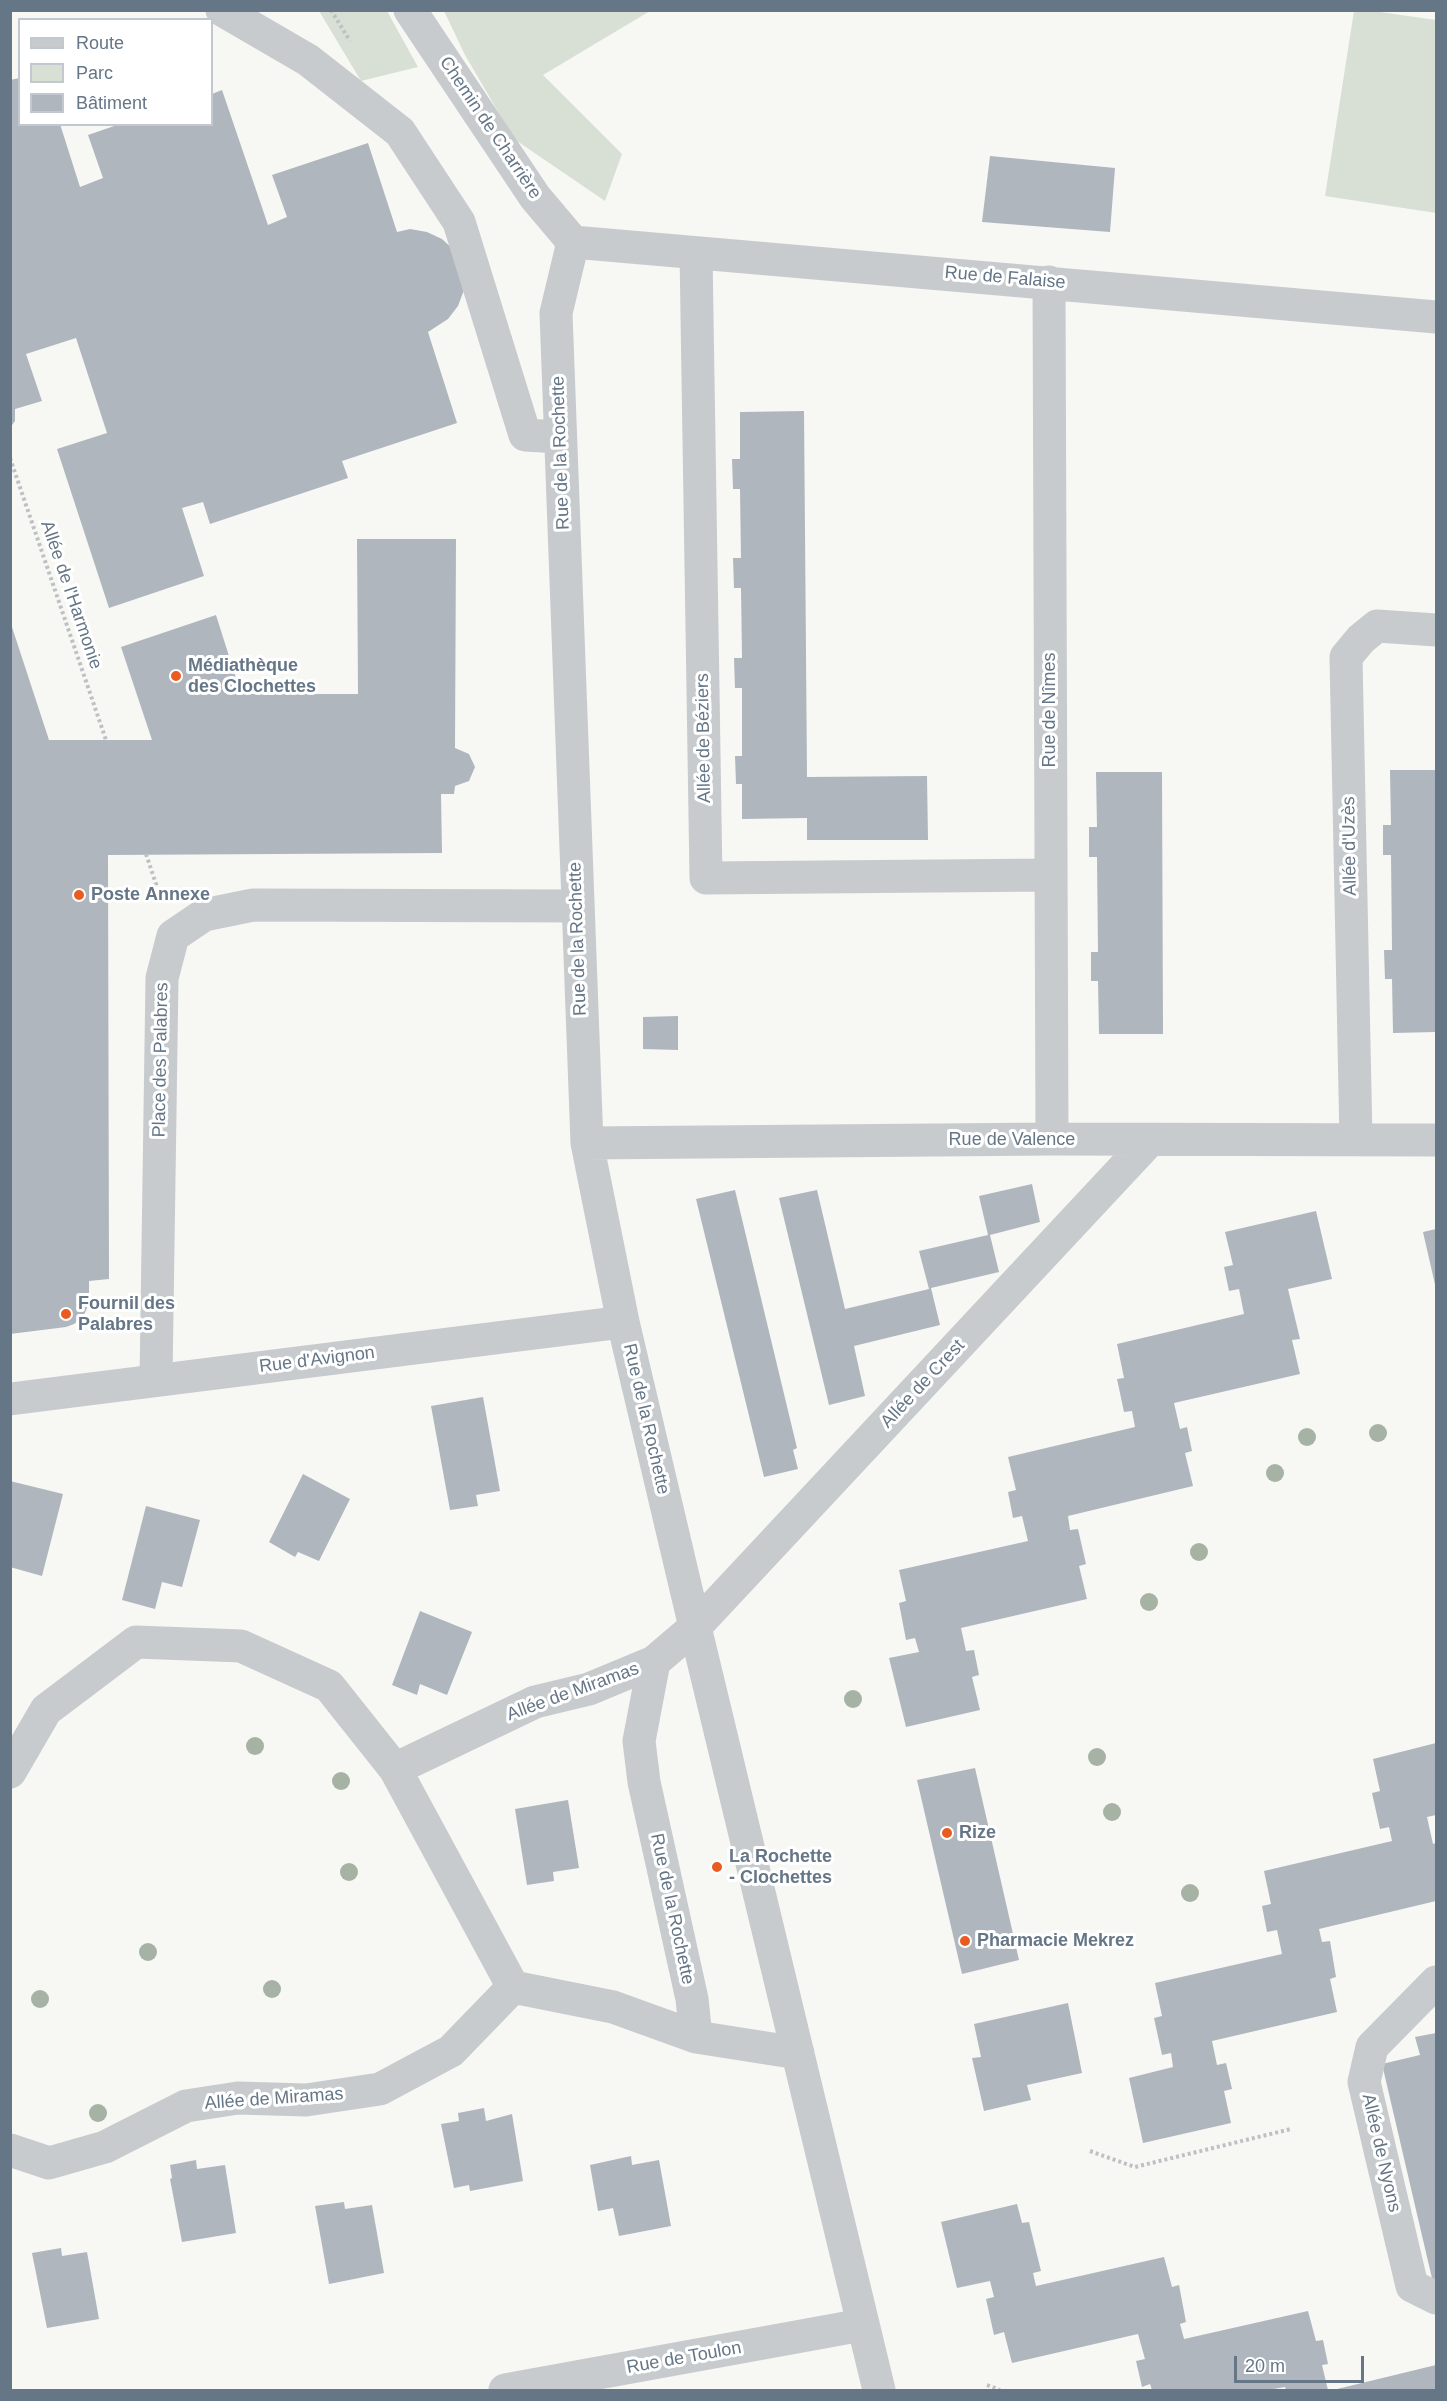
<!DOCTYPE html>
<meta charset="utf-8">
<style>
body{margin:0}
#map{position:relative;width:1447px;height:2401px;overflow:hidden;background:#f7f8f4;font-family:Helvetica,sans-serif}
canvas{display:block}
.frame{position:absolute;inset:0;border:12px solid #657687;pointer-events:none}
.legend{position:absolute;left:18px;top:18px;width:195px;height:108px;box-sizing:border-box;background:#fff;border:2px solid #c1c8cf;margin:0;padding:8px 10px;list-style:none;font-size:18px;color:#657687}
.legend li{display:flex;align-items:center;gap:12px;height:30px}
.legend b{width:30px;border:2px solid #c1c8cf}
.scale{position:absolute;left:1234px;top:2356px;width:130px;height:27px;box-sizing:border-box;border:3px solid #657687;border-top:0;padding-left:8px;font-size:18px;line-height:21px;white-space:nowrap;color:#657687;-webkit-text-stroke:4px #fff;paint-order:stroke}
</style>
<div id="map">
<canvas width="1447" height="2401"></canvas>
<div class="frame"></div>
<ul class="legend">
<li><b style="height:8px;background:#c7cbce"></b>Route</li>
<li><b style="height:16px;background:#d8e0d5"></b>Parc</li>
<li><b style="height:16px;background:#afb6bd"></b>Bâtiment</li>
</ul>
<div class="scale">20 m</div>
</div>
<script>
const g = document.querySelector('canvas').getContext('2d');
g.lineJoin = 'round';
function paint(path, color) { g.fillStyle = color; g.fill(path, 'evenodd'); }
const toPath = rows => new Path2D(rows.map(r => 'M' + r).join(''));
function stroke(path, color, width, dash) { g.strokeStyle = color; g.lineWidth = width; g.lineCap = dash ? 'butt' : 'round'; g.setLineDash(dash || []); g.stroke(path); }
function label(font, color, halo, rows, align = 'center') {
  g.font = font + ' Helvetica,sans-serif'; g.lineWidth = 6; g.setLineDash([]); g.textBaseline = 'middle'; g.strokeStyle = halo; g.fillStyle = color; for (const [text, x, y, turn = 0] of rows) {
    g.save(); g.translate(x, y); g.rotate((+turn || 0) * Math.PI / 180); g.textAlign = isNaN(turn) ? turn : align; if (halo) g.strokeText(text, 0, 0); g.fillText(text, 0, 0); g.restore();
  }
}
paint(toPath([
 [319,11,387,11,418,67,361,81],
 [444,11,650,11,543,75,622,154,605,201,514,139,465,55],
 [1354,11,1373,11,1436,20,1436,213,1325,196]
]), '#d8e0d5');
paint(toPath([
 [20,78,20,124,60,124,80,187,103,178,88,135,120,124,212,124,212,94,222,90,268,225,287,217,272,175,368,143,397,232,410,229,427,232,442,239,454,250,464,290,458,306,448,319,428,332,457,423,342,461,348,478,210,524,203,502,182,508,204,576,109,608,57,449,107,433,76,338,26,354,42,401,15,409,15,421,10,428,10,80],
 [990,156,1115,168,1110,232,982,222],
 [804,411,807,777,927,776,928,840,807,840,807,818,742,819,742,784,736,784,735,756,742,756,742,688,735,688,734,658,742,658,741,588,734,588,733,558,741,558,740,489,733,489,732,459,740,459,740,412],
 [357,539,456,539,455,748,469,754,475,767,469,781,455,786,454,794,441,794,442,853,108,855,109,1279,89,1281,89,1303,84,1315,74,1324,66,1327,10,1334,10,621,49,740,152,740,121,647,216,615,241,694,358,694],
 [1390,770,1436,770,1436,1032,1393,1033,1392,979,1385,979,1384,950,1392,950,1391,855,1383,855,1383,825,1391,825],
 [1096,772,1162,772,1163,1034,1099,1034,1098,981,1091,981,1091,952,1098,952,1097,857,1089,857,1089,827,1097,827],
 [678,1016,678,1050,643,1049,643,1017],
 [1032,1184,1040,1222,990,1235,999,1272,931,1288,940,1325,854,1346,865,1396,829,1405,779,1198,817,1190,845,1309,929,1289,919,1251,988,1235,979,1196],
 [735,1190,797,1448,793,1450,798,1469,764,1477,696,1199],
 [1316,1211,1332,1279,1288,1289,1300,1339,1292,1340,1300,1374,1174,1403,1180,1429,1187,1427,1192,1451,1185,1453,1193,1486,1068,1516,1070,1530,1078,1529,1086,1564,1079,1566,1087,1599,961,1628,966,1651,974,1650,979,1675,972,1677,980,1710,906,1727,889,1658,919,1652,915,1638,906,1640,899,1603,906,1601,899,1570,1028,1541,1022,1516,1013,1518,1008,1492,1016,1490,1008,1457,1135,1427,1132,1411,1124,1412,1117,1379,1124,1378,1117,1344,1244,1314,1239,1289,1229,1291,1224,1267,1233,1265,1225,1232],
 [1436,1229,1436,1289,1423,1232],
 [483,1397,500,1491,476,1495,478,1506,450,1510,431,1406],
 [303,1474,350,1499,319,1561,298,1552,295,1557,269,1542],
 [10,1481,63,1494,42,1576,10,1567],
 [146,1506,200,1520,182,1587,162,1582,155,1609,122,1600],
 [420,1611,472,1632,447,1695,420,1684,417,1695,392,1685],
 [1436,1743,1436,1815,1427,1817,1433,1844,1436,1843,1436,1901,1319,1929,1322,1942,1330,1941,1336,1977,1330,1979,1337,2012,1212,2041,1217,2065,1226,2063,1232,2089,1224,2091,1231,2123,1143,2143,1129,2078,1173,2067,1171,2053,1162,2055,1154,2018,1162,2016,1155,1983,1282,1954,1277,1930,1267,1932,1262,1906,1271,1904,1264,1871,1392,1841,1389,1827,1380,1829,1372,1793,1380,1791,1373,1759],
 [975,1768,1019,1960,962,1974,917,1780],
 [568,1800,579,1868,553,1872,554,1881,527,1885,515,1809],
 [1068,2003,1082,2073,1027,2085,1031,2100,984,2111,972,2058,981,2057,974,2024],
 [1436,2033,1436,2287,1434,2287,1382,2064,1420,2055,1415,2037],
 [484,2108,486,2121,512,2114,523,2181,470,2191,469,2185,454,2188,441,2124,459,2121,458,2113],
 [631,2156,632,2165,659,2160,671,2226,619,2236,613,2208,598,2211,590,2165],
 [196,2160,197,2169,225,2165,236,2233,182,2242,170,2179,172,2178,170,2165],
 [344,2202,345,2209,372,2205,384,2273,329,2284,315,2206],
 [1017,2204,1022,2223,1029,2222,1041,2271,1033,2273,1036,2286,1164,2257,1172,2287,1179,2285,1186,2322,1180,2324,1184,2339,1308,2311,1316,2341,1323,2340,1328,2364,1322,2365,1328,2390,1286,2390,1285,2387,1268,2390,1152,2390,1150,2384,1142,2387,1136,2361,1145,2359,1138,2334,1012,2363,1004,2332,994,2335,986,2299,994,2297,990,2281,957,2288,941,2222],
 [61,2248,62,2256,87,2252,99,2319,47,2328,32,2253],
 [1436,2365,1436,2390,1333,2390]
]), '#afb6bd');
stroke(toPath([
 [331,10,350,41],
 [10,458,106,740],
 [146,854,161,899],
 [1090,2151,1135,2167,1291,2129],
 [987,2385,1000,2390]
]), '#bec1c3', 4, [3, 3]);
stroke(toPath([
 [222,10,308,60,400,132,459,222,525,435,560,437],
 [410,10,535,197,573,242],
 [573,242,556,313,587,1143,623,1322,695,1627,879,2390],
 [573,242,1436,317],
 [696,253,706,878,1050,875],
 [1049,282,1052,1139],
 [1356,1140,1346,657,1361,639,1377,626,1436,630],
 [587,1143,1052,1139,1436,1140],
 [156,1380,162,978,173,936,204,915,253,905,577,906],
 [10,1399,623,1322],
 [395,1769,535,1702,589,1689,654,1662],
 [10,1772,46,1710,136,1642,241,1646,329,1686,395,1769,513,1987,613,2007,696,2037],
 [1436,1982,1372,2047,1364,2082,1412,2286,1436,2298],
 [798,2053,696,2037,692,1999,644,1782,639,1741,654,1662,695,1627,1150,1140],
 [10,2150,49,2163,105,2147,186,2106,238,2098,306,2100,380,2089,451,2051,513,1987],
 [505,2390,862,2325]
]), '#c7cbce', 33);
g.fillStyle = '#a6b2a3';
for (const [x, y] of [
 [1378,1433],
 [1307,1437],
 [1275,1473],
 [1199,1552],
 [1149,1602],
 [853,1699],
 [255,1746],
 [1097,1757],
 [341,1781],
 [1112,1812],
 [349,1872],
 [1190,1893],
 [148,1952],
 [272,1989],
 [40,1999],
 [98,2113]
]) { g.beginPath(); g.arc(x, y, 9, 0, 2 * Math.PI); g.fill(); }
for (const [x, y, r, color] of [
 [176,676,6,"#ea5b22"],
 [79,895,6,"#ea5b22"],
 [66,1314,6,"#ea5b22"],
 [947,1833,6,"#ea5b22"],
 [717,1867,6,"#ea5b22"],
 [965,1941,6,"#ea5b22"]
]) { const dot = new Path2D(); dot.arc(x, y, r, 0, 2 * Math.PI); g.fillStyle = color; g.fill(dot); stroke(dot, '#fff', 2); }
label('18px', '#657687', '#fff', [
 ["Chemin de Charrière",490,128,56],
 ["Rue de Falaise",1005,278,5],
 ["Rue de la Rochette",561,453,-92],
 ["Allée de l'Harmonie",71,595,71],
 ["Rue de Nîmes",1050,710,-90],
 ["Allée de Béziers",704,738,-91],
 ["Allée d'Uzès",1350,846,-91],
 ["Rue de la Rochette",578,939,-92],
 ["Place des Palabres",161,1060,-89],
 ["Rue de Valence",1012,1140],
 ["Rue d'Avignon",317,1360,-7],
 ["Allée de Crest",923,1384,-47],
 ["Rue de la Rochette",646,1419,77],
 ["Allée de Miramas",573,1692,-20],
 ["Rue de la Rochette",672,1909,78],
 ["Allée de Miramas",274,2099,-4],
 ["Allée de Nyons",1381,2153,77],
 ["Rue de Toulon",684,2358,-10]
]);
label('bold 18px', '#657687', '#fff', [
 ["Médiathèque",188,666],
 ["des Clochettes",188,687],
 ["Poste Annexe",91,895],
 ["Fournil des",78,1304],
 ["Palabres",78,1325],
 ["Rize",959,1833],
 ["La Rochette",729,1857],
 ["- Clochettes",729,1878],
 ["Pharmacie Mekrez",977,1941]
], 'left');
</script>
